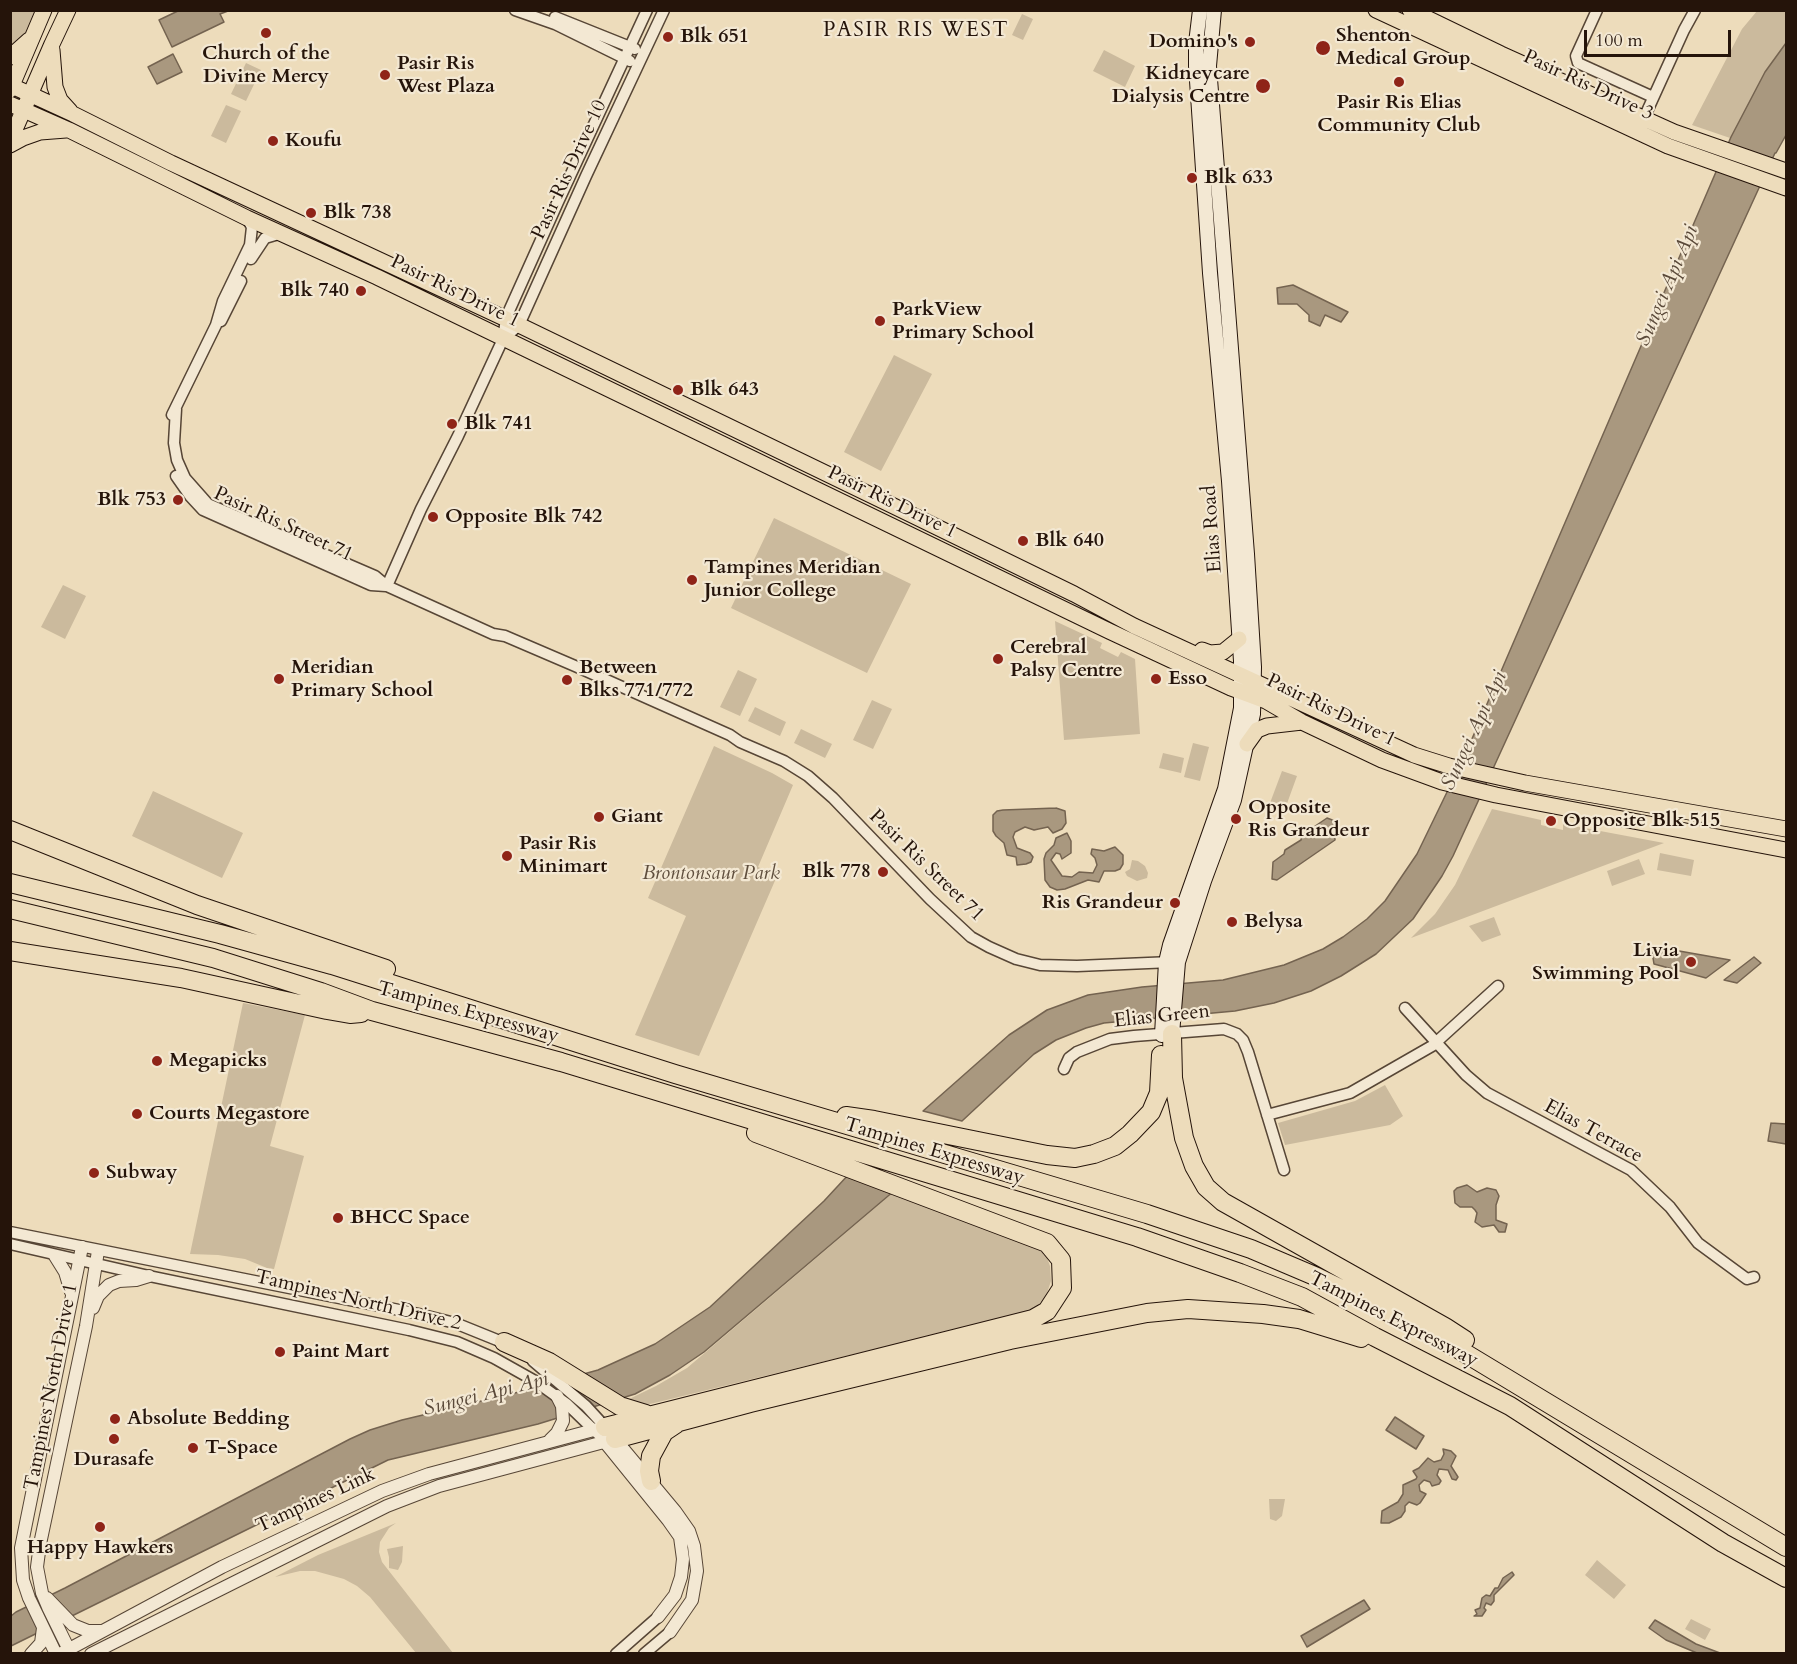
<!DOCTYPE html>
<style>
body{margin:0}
#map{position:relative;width:1797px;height:1664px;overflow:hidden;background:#eddcbb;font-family:Cardo,serif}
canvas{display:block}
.frame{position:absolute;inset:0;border:12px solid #25140a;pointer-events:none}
.scale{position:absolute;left:1584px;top:30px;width:147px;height:27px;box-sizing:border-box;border:3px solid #25140a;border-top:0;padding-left:8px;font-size:18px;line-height:21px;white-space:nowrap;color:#25140a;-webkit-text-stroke:4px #f3e8d3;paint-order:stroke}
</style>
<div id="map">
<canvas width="1797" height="1664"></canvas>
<div class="frame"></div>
<div class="scale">100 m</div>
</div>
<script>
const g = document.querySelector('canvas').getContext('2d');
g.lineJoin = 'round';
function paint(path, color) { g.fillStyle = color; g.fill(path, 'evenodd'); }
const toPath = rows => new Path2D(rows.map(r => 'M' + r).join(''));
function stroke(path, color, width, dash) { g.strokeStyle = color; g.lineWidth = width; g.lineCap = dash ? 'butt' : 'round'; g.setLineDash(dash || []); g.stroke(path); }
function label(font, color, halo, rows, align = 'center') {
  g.font = font + ' Cardo,serif'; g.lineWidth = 4.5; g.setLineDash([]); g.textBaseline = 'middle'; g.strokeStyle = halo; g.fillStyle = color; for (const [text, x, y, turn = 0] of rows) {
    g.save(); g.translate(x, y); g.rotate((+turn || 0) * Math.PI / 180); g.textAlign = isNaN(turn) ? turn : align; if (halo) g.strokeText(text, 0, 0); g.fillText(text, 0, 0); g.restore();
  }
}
paint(toPath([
 [11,11,39,11,30,35,11,54],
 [1757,11,1786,11,1786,58,1733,139,1692,125,1742,29],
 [1022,14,1033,19,1023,40,1012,35],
 [1104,50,1135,66,1125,87,1093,71],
 [246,63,261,70,246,101,231,94],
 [226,105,241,111,226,143,211,136],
 [894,355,932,374,881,471,844,452],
 [774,518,911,584,867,673,731,608],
 [63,585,86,596,65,639,41,627],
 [1055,621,1102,643,1100,648,1118,657,1121,652,1135,659,1140,734,1064,740],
 [738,670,757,679,740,716,720,707],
 [872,700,892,709,873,749,853,740],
 [755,707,786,722,780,736,748,721],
 [801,729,832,744,825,758,794,743],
 [1193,743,1209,747,1200,781,1184,777],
 [714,746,772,773,793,785,758,867,777,876,699,1056,635,1035,686,916,648,898],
 [1163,753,1184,758,1181,773,1159,768],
 [1282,771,1297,776,1285,809,1270,803],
 [153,791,243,833,222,878,132,836],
 [1492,809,1541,820,1541,825,1563,830,1563,824,1664,843,1411,938,1435,914,1455,885],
 [1660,853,1694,860,1691,876,1657,870],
 [1639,859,1645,874,1612,886,1607,871],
 [1132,860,1138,861,1145,866,1148,873,1147,878,1137,881,1127,876,1125,872,1130,869],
 [1494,917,1501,935,1482,942,1469,926],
 [243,1003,305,1015,270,1146,304,1156,274,1269,267,1268,245,1259,218,1255,190,1254],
 [1385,1085,1403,1116,1390,1125,1285,1145,1278,1123,1355,1101],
 [895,1191,1034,1244,1045,1252,1050,1266,1051,1281,1046,1296,1036,1307,1022,1313,642,1406,625,1401,656,1386,687,1368],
 [1269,1499,1285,1499,1282,1516,1276,1521,1270,1519],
 [396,1523,389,1528,380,1542,379,1552,382,1562,453,1653,416,1653,370,1597,357,1586,344,1579,315,1571,300,1571,275,1577,318,1555],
 [403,1546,402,1562,398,1570,389,1568,389,1557,387,1549],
 [1597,1560,1626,1585,1614,1599,1585,1575],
 [1691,1619,1711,1629,1705,1640,1685,1629]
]), '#cbba9d');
const water = toPath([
 [180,10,228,10,228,11,220,14,224,22,172,47,159,20,180,10],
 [1786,43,1786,135,1776,153,1775,153,1453,856,1442,876,1413,919,1376,954,1341,976,1311,991,1274,1003,1235,1011,1104,1023,1086,1028,1056,1040,1034,1054,962,1121,923,1111,1009,1035,1047,1010,1088,995,1142,987,1223,980,1284,965,1323,949,1343,937,1367,919,1385,901,1417,854,1465,755,1731,137,1765,72,1786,43],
 [173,54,182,72,157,84,148,67,173,54],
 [1293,285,1348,312,1341,322,1325,315,1320,326,1309,321,1309,315,1297,304,1278,304,1277,288,1293,285],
 [1056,808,1065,811,1066,823,1062,829,1053,833,1048,827,1034,830,1025,827,1015,832,1013,837,1017,848,1030,853,1033,857,1031,862,1026,864,1017,865,1016,857,1007,855,1004,843,996,836,993,831,993,815,997,811,1003,810,1056,808],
 [1327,818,1335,821,1335,840,1277,880,1272,879,1273,862,1284,854,1285,850,1301,840,1302,835,1327,818],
 [1067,833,1071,841,1071,853,1062,859,1060,854,1056,853,1051,860,1062,876,1072,877,1079,872,1093,873,1097,865,1095,858,1091,854,1092,849,1104,851,1115,847,1123,855,1123,864,1120,869,1115,871,1104,871,1099,882,1088,880,1065,889,1057,890,1050,887,1045,880,1044,859,1046,853,1054,845,1056,838,1067,833],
 [1651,946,1730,960,1706,978,1654,964,1651,946],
 [1754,957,1761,963,1737,983,1724,980,1754,957],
 [1771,1123,1786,1124,1786,1144,1768,1141,1771,1123],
 [849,1174,894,1191,704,1352,670,1375,635,1394,538,1424,388,1460,11,1646,11,1616,16,1612,65,1588,350,1439,370,1430,402,1420,519,1392,598,1370,655,1344,710,1307,824,1201,849,1174],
 [1467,1185,1477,1192,1487,1188,1496,1190,1499,1196,1496,1205,1496,1220,1507,1224,1505,1232,1499,1232,1494,1225,1482,1227,1475,1222,1477,1213,1475,1210,1472,1207,1460,1207,1455,1203,1454,1191,1457,1188,1467,1185],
 [1395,1417,1424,1436,1416,1449,1386,1430,1395,1417],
 [1443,1449,1451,1451,1456,1456,1451,1466,1458,1477,1456,1480,1452,1479,1448,1470,1439,1469,1437,1475,1441,1481,1439,1484,1432,1486,1430,1482,1424,1480,1419,1485,1420,1491,1426,1494,1420,1503,1417,1505,1409,1502,1405,1506,1405,1511,1401,1517,1389,1523,1381,1523,1382,1511,1398,1502,1403,1494,1403,1485,1416,1479,1417,1477,1413,1471,1419,1468,1428,1458,1434,1462,1441,1460,1444,1454,1443,1449],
 [1512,1572,1514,1575,1494,1595,1494,1601,1491,1605,1486,1603,1484,1608,1486,1610,1482,1616,1474,1616,1477,1614,1475,1610,1480,1608,1482,1598,1486,1595,1490,1596,1495,1588,1498,1588,1503,1578,1512,1572],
 [1364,1600,1370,1609,1307,1647,1301,1636,1364,1600],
 [1655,1620,1696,1644,1720,1653,1697,1653,1666,1640,1649,1628,1655,1620]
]);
paint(water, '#a9987f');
stroke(water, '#746350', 1.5);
const minor = toPath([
 [515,10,555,24,630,61],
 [1597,10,1576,56,1578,63,1653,97],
 [555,17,635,49],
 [1644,118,1684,30,1695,10],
 [251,259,265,238,282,233],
 [221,321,241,281],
 [503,339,519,325,586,176,664,10],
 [176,409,174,443,177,460,185,478,208,504,375,576,387,586,493,634,505,636,575,666,730,735,740,742,784,761,808,776,833,798,930,899,971,937,989,947,1016,959,1040,965,1077,966,1172,962],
 [172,415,216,325,223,301,250,245,252,227,247,218],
 [176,476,190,496,203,510,371,585,386,586],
 [387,586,421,509,458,436,503,339,506,319,509,311,558,202,647,10],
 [1405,1008,1466,1075,1487,1093,1631,1170,1670,1207,1698,1243,1747,1279,1754,1277],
 [1064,1069,1069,1058,1077,1052,1110,1039,1134,1036,1224,1029,1237,1034,1243,1040,1248,1052,1284,1170],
 [1267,1115,1350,1093,1432,1046,1498,986],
 [10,1232,419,1314,455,1323,507,1344],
 [10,1244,149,1276,409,1330,457,1342,494,1358,535,1381,567,1404,598,1434],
 [533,1361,586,1406,607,1429],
 [616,1654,658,1617],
 [644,1654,670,1632]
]);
const tertiary = toPath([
 [55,1256,65,1272,71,1292],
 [93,1308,98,1296,109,1285,119,1281,136,1280,149,1276],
 [550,1440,557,1433,563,1421,562,1406,557,1396],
 [604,1441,668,1520,680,1537,683,1559,681,1577,675,1595,658,1617],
 [47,1598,73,1625,88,1631,101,1631],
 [31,1654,41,1643,43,1628],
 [56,1654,29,1598,23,1580,21,1548,82,1247],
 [60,1654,222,1567,382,1491,429,1474,605,1427],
 [71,1654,48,1607,42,1593,37,1567,40,1544,86,1326,98,1251],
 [91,1654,387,1506,439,1486,615,1439,675,1511,689,1531,694,1546,697,1571,692,1600,670,1632]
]);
const secondary = toPath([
 [1172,1034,1178,962,1204,881,1234,800,1253,714,1254,667,1247,554,1209,66,1214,10],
 [1162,1035,1166,962,1170,945,1225,789,1241,708,1241,661,1229,481,1210,273,1196,66,1196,43,1200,10]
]);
const primary = toPath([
 [1376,10,1668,146,1786,188],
 [1410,10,1501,54,1674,132,1786,171],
 [52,50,55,87,60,100,70,111],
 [10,57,29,40],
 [12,86,73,114,171,163,519,325,908,513,1074,594,1134,626,1414,755,1449,766,1525,783,1786,829],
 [10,90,44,10],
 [10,104,69,130,247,218,377,277,1109,631,1231,688,1266,701,1302,722,1382,760,1442,782,1496,795,1786,850],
 [10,141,52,44,68,10],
 [10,145,23,138,40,132,66,130],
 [1202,650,1210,653,1223,652,1239,639],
 [1247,744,1257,730,1267,726,1302,722]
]);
const motorway = toPath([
 [10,830,197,905,386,969],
 [10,883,220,934,332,965,675,1074,1147,1214,1251,1249,1317,1277,1435,1335,1786,1547],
 [10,909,213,958,321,992,372,1011,561,1062,1137,1237,1240,1273,1302,1297,1375,1337,1510,1406,1723,1543,1786,1578],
 [10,951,181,978,327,1010,350,1014,361,1013],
 [1172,1034,1173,1078,1184,1138,1194,1166,1206,1187,1223,1202,1445,1327,1465,1340],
 [846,1116,874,1120,1047,1155,1075,1158,1094,1154,1115,1146,1130,1134,1151,1112,1159,1093,1161,1055],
 [504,1342,549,1362,620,1406,646,1414],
 [605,1427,1033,1319,1047,1311,1062,1288,1061,1260,1047,1243,756,1133],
 [615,1439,750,1403,1010,1340,1147,1313,1188,1309,1263,1314,1299,1319,1361,1338],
 [651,1481,649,1471,651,1456,664,1432,676,1424]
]);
stroke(minor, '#574636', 13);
stroke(tertiary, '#574636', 14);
stroke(secondary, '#25140a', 16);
stroke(primary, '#25140a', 17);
stroke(motorway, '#25140a', 20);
stroke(minor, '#f3e8d3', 10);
stroke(tertiary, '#f3e8d3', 12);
stroke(secondary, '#f3e8d3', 14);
stroke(primary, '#eddcbb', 15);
stroke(motorway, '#eddcbb', 18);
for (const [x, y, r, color] of [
 [266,33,6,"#8f2418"],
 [668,37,6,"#8f2418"],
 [1250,42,6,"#8f2418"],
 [1323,48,8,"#8f2418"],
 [385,75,6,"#8f2418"],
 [1399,82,6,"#8f2418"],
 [1263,86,8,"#8f2418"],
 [273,141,6,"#8f2418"],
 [1192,178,6,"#8f2418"],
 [311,213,6,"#8f2418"],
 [361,291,6,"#8f2418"],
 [880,321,6,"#8f2418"],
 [678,390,6,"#8f2418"],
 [452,424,6,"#8f2418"],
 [178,500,6,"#8f2418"],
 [433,517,6,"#8f2418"],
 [1023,541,6,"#8f2418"],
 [692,580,6,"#8f2418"],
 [998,659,6,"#8f2418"],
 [279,679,6,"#8f2418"],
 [1156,679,6,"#8f2418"],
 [567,680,6,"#8f2418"],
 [599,817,6,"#8f2418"],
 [1236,819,6,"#8f2418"],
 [1551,821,6,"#8f2418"],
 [507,856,6,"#8f2418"],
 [883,872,6,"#8f2418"],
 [1175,903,6,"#8f2418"],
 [1232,922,6,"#8f2418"],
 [1691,962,6,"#8f2418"],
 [157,1061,6,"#8f2418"],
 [137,1114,6,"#8f2418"],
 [94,1173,6,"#8f2418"],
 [338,1218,6,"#8f2418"],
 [280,1352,6,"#8f2418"],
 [115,1419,6,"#8f2418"],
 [114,1439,6,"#8f2418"],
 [193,1448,6,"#8f2418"],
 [100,1527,6,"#8f2418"]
]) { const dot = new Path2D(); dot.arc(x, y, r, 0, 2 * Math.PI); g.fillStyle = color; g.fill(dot); stroke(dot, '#f3e8d3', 2); }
label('bold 20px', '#25140a', '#f3e8d3', [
 ["Shenton",1336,36],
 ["Medical Group",1336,59],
 ["Blk 651",680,37],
 ["Domino's",1238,42,"right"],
 ["Church of the",266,54,"center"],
 ["Divine Mercy",266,77,"center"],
 ["Pasir Ris",397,64],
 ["West Plaza",397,87],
 ["Kidneycare",1250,74,"right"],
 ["Dialysis Centre",1250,97,"right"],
 ["Pasir Ris Elias",1399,103,"center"],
 ["Community Club",1399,126,"center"],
 ["Koufu",285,141],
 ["Blk 633",1204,178],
 ["Blk 738",323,213],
 ["Blk 740",349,291,"right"],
 ["ParkView",892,310],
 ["Primary School",892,333],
 ["Blk 643",690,390],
 ["Blk 741",464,424],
 ["Blk 753",166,500,"right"],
 ["Opposite Blk 742",445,517],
 ["Blk 640",1035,541],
 ["Tampines Meridian",704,568],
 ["Junior College",704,591],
 ["Cerebral",1010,648],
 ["Palsy Centre",1010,671],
 ["Meridian",291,668],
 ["Primary School",291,691],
 ["Between",579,668],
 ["Blks 771/772",579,691],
 ["Esso",1168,679],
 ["Opposite",1248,808],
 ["Ris Grandeur",1248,831],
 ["Giant",611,817],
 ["Opposite Blk 515",1563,821],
 ["Pasir Ris",519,844],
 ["Minimart",519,867],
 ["Blk 778",871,872,"right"],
 ["Ris Grandeur",1163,903,"right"],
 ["Belysa",1244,922],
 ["Livia",1679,951,"right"],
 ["Swimming Pool",1679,974,"right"],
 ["Megapicks",169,1061],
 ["Courts Megastore",149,1114],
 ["Subway",106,1173],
 ["BHCC Space",350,1218],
 ["Paint Mart",292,1352],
 ["Absolute Bedding",127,1419],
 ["T-Space",205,1448],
 ["Durasafe",114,1460,"center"],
 ["Happy Hawkers",100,1548,"center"]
], 'left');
label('20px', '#25140a', '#f3e8d3', [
 ["Pasir Ris Drive 3",1588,86,25],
 ["Pasir Ris Drive 10",570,170,-65],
 ["Pasir Ris Drive 1",455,292,26],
 ["Pasir Ris Drive 1",892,503,26],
 ["Pasir Ris Street 71",283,525,25],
 ["Elias Road",1213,529,-94],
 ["Pasir Ris Drive 1",1331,711,26],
 ["Pasir Ris Street 71",926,866,44],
 ["Tampines Expressway",468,1013,15],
 ["Elias Green",1162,1017,-6],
 ["Elias Terrace",1593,1132,29],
 ["Tampines Expressway",934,1152,17],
 ["Tampines North Drive 2",358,1301,13],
 ["Tampines Expressway",1393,1320,27],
 ["Tampines North Drive 1",52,1387,-79],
 ["Tampines Link",316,1501,-25]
]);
label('italic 20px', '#5f4e3d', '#f3e8d3', [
 ["Brontonsaur Park",711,874]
]);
g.letterSpacing = '1.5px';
label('21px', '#25140a', '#f3e8d3', [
 ["PASIR RIS WEST",916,31]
]);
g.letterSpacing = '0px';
label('italic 21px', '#5a4939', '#f3e8d3', [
 ["Sungei Api Api",1668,286,-67],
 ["Sungei Api Api",1475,731,-65],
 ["Sungei Api Api",486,1395,-14]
]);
</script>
